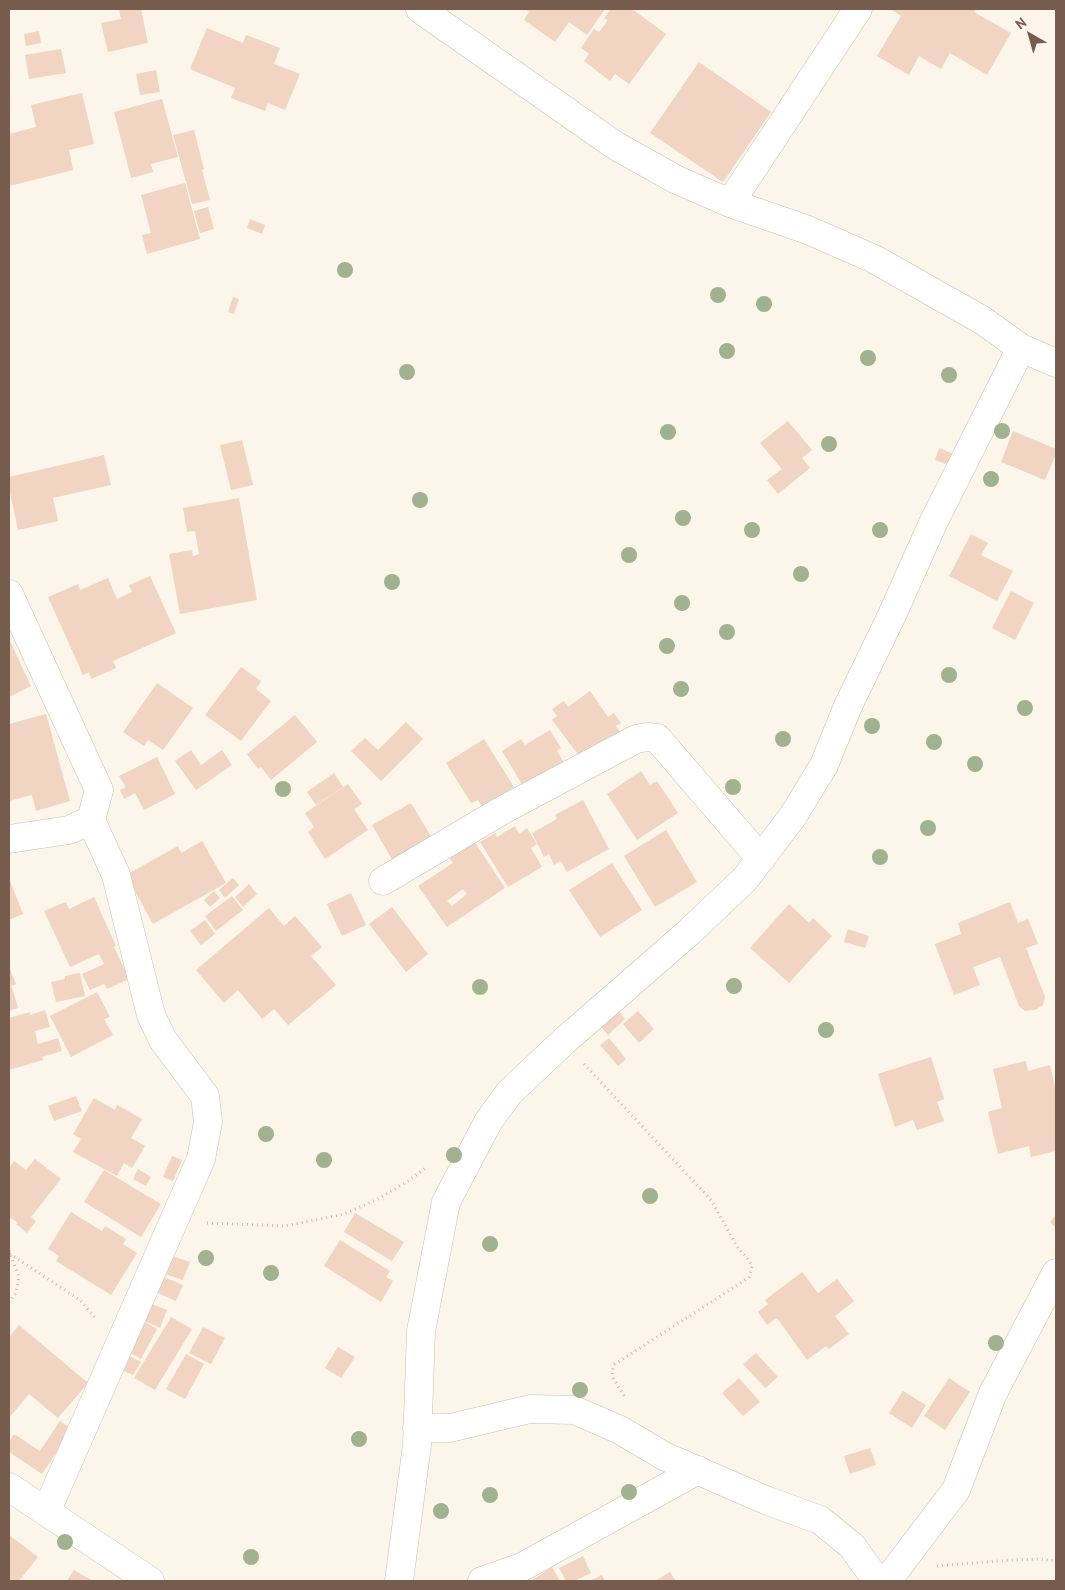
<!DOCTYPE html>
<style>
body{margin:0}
#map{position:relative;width:1065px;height:1590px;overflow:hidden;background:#fcf5e9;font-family:"PT Sans",sans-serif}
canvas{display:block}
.frame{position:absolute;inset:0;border:10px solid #765c4d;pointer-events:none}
.north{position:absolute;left:1005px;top:10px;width:50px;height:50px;-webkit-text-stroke:4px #fff9f0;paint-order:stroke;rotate:322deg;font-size:14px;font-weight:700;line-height:20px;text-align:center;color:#765c4d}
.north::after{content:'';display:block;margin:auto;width:18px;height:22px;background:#765c4d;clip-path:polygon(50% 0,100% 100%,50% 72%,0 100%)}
</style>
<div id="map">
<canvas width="1065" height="1590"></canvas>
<div class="frame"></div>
<div class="north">N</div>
</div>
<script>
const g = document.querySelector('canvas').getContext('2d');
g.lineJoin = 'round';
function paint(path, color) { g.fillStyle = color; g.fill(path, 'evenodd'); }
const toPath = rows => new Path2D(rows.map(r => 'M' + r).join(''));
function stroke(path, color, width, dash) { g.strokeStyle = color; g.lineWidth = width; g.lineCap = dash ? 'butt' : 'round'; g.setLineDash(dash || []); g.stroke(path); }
paint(toPath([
 [119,9,141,9,148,43,108,52,101,23,121,19],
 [525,9,605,9,587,35,569,22,555,42,524,20,529,12],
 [611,9,615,10,616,9,632,9,666,34,629,84,615,74,610,81,584,61,589,54,581,48,594,29,599,32,608,20,604,18],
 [890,9,976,9,974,12,1011,33,987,75,950,53,941,69,919,56,909,75,877,56,901,16],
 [207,28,243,43,246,35,280,48,274,64,300,74,285,110,268,103,265,111,231,98,235,88,190,69],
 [39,31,41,43,26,46,24,34],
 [61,49,66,73,29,79,25,55],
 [699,62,771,112,723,182,650,133],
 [156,70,160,92,140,95,136,74],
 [82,93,94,144,69,150,73,170,9,186,9,134,36,127,31,105],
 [162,99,178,157,151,164,153,172,131,178,114,112],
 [194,130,204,169,202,170,210,200,192,204,173,135],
 [185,183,200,239,147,254,142,235,151,233,141,195],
 [208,207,214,229,200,233,194,211],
 [250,219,265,225,262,234,247,228],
 [233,297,239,299,234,314,228,312],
 [788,421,812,450,802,458,810,468,778,494,767,480,782,469,760,443],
 [1013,431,1056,449,1056,454,1045,480,1001,462],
 [242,440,253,485,231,490,220,445],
 [939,448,953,454,949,465,935,460],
 [104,455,111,485,53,498,58,521,18,530,9,488,9,477],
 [239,498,257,600,180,614,169,554,192,550,193,556,199,554,195,531,187,532,183,508],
 [971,534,988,543,981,555,1013,571,997,601,949,576],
 [150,576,176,633,113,661,116,668,91,679,89,672,83,675,48,597,78,584,80,590,108,578,117,599,132,592,129,585],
 [1011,591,1034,603,1015,640,992,628],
 [9,639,31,686,9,697],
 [241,667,261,681,256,689,271,701,241,741,205,715],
 [157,683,193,708,163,750,148,740,144,746,123,732],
 [590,691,608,717,614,713,621,723,616,726,621,733,583,761,552,720,557,716,552,709,564,701,568,707],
 [46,714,70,801,36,811,32,795,9,801,9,756,10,756,9,749,9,724],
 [295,715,317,742,271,780,261,767,258,769,247,754],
 [406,722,423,739,381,781,351,751,365,738,378,750],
 [550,730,561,748,557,751,567,768,523,786,502,751,521,739,525,745],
 [484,739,514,787,482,807,478,800,471,803,446,763],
 [191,750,201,765,222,750,232,765,196,790,175,761],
 [157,757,175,794,144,810,135,793,124,799,120,790,126,787,119,776],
 [641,771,650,785,657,781,678,813,637,840,607,794],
 [334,773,343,787,316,805,307,792],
 [348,784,362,804,354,809,368,830,325,859,308,832,314,827,305,813],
 [583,800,609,849,567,872,561,861,554,865,549,854,544,857,532,833,557,819,555,815],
 [411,803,435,843,396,866,372,825],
 [515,826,519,834,527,828,537,844,531,848,542,867,508,887,480,842,495,833,497,837],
 [666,830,697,882,655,907,624,856],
 [472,838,505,888,447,927,418,886,453,863,447,855],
 [463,889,467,894,452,906,447,901],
 [202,841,226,883,153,924,126,875,178,846,181,853],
 [612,863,642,910,600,937,569,890],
 [9,878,23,914,9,920],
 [233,878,239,885,225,898,219,890],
 [249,884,257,894,243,907,235,897],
 [214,891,220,898,210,907,204,900],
 [351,893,366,925,342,936,327,904],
 [232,896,243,910,216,931,205,916],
 [94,897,116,946,114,947,129,979,107,989,104,984,90,990,82,974,104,964,99,954,70,967,44,911,66,902,69,909],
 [1010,902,1018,923,1028,919,1038,944,1026,948,1045,997,1043,1005,1035,1010,1025,1011,1019,1006,1000,957,973,967,980,985,954,995,935,944,961,934,958,923],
 [789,904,809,923,813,918,832,936,789,983,750,948],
 [392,907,428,954,406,972,369,924],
 [269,908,284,926,295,916,322,947,311,956,336,985,288,1025,274,1009,262,1019,238,990,224,1003,196,970],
 [205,920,215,934,201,945,190,931],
 [848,929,869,936,865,948,844,942],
 [9,967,16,984,9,987],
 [80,973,85,996,56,1002,51,982,65,979,65,976],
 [12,987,18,1008,9,1011,9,988],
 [97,992,110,1017,104,1019,113,1035,71,1057,50,1016],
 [45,1010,50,1027,35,1031,38,1044,58,1038,62,1051,42,1057,43,1060,9,1070,9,1018,30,1012,30,1015],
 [618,1010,625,1019,608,1035,600,1026],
 [638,1011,654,1029,639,1043,623,1024],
 [609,1038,626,1059,618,1066,600,1045],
 [931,1057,944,1099,937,1102,944,1121,917,1130,913,1120,895,1127,878,1074],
 [1026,1061,1028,1071,1050,1065,1056,1091,1056,1140,1055,1140,1056,1151,1031,1157,1029,1146,998,1154,988,1112,1002,1108,993,1069],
 [76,1096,82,1111,54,1121,48,1106],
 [94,1098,115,1110,117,1105,142,1119,131,1138,145,1146,132,1168,124,1163,117,1176,73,1152,81,1139,73,1134],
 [172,1156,182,1160,173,1181,163,1177],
 [35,1159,61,1179,31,1217,36,1221,27,1233,16,1224,18,1223,11,1218,9,1221,9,1168,14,1161,26,1170],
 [138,1169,151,1177,146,1186,133,1179],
 [104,1170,161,1204,141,1237,84,1202],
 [71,1212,102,1231,105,1226,126,1239,123,1244,137,1253,111,1295,56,1261,59,1256,48,1249],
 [355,1213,404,1242,392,1261,344,1232],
 [1056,1215,1056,1228,1050,1222],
 [340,1240,390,1271,386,1277,393,1281,381,1302,324,1266],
 [166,1254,190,1262,183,1280,159,1272],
 [802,1272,818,1293,837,1279,854,1301,835,1316,849,1334,829,1349,826,1346,807,1360,777,1318,767,1325,758,1312,768,1304,765,1300],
 [163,1277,183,1285,176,1301,156,1292],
 [152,1304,167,1310,160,1328,145,1321],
 [171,1317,192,1329,155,1390,134,1378],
 [145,1322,157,1329,141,1359,129,1352],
 [19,1325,88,1383,58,1418,29,1394,9,1418,9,1337],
 [203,1327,225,1338,211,1364,189,1353],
 [338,1347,355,1357,341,1378,325,1368],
 [756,1353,778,1377,765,1388,743,1364],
 [186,1354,204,1364,185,1399,166,1389],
 [129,1356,141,1362,133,1375,122,1370],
 [739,1378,760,1402,743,1416,722,1393],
 [949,1378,970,1392,945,1430,924,1416],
 [903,1391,926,1405,912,1428,889,1413],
 [60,1421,72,1429,42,1474,9,1452,9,1442,14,1434,40,1451],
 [870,1448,876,1465,850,1474,844,1456],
 [9,1535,38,1557,19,1581,9,1581],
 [583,1556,591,1573,574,1581,566,1581,559,1568],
 [552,1567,560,1581,533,1581,532,1580],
 [74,1570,93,1581,67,1581],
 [670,1572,676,1581,655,1581],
 [602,1575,605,1581,589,1581]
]), '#f1d4c1');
const minor = toPath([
 [420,9,616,146,677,180,730,203,808,230,874,259,982,320,1021,348,1056,363],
 [730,203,858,9],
 [9,594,99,790,91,820,69,830,9,839],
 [383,881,501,811,636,739,647,737,657,738,761,859],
 [417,1428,450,1428,530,1409,574,1410,620,1430,664,1456,768,1501,820,1520,852,1546,877,1581],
 [9,1487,150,1581],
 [46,1512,201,1159,208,1122,205,1096,163,1040,151,1015,116,875,91,820],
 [399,1581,417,1445,421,1331,446,1202,488,1122,509,1093,563,1042,687,934,745,879,793,816,824,765,848,706,892,615,933,523,1021,348],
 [482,1581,522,1567,698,1470],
 [887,1581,956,1490,993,1393,1056,1273]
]);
stroke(minor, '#cebdaf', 29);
stroke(toPath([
 [584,1064,711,1200,738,1248,747,1258,752,1266,749,1277,733,1288,615,1364,612,1371,613,1378,624,1396],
 [207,1223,285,1226,344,1214,378,1199,408,1181,427,1167],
 [9,1251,19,1276,16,1293,9,1302],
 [10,1254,80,1300,97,1320],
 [937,1566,1011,1560,1038,1559,1056,1561]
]), '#d6b7a4', 3, [1, 4]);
stroke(minor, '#fff', 28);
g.fillStyle = '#a0b28f';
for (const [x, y] of [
 [345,270],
 [718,295],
 [764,304],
 [727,351],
 [868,358],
 [407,372],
 [949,375],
 [1002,431],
 [668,432],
 [829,444],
 [991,479],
 [420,500],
 [683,518],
 [752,530],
 [880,530],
 [629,555],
 [801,574],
 [392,582],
 [682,603],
 [727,632],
 [667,646],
 [949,675],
 [681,689],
 [1025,708],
 [872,726],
 [783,739],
 [934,742],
 [975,764],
 [733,787],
 [283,789],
 [928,828],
 [880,857],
 [734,986],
 [480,987],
 [826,1030],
 [266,1134],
 [454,1155],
 [324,1160],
 [650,1196],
 [490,1244],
 [206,1258],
 [271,1273],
 [996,1343],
 [580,1390],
 [359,1439],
 [629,1492],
 [490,1495],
 [441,1511],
 [65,1542],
 [251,1557]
]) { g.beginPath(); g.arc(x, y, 8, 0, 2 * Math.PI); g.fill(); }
</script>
